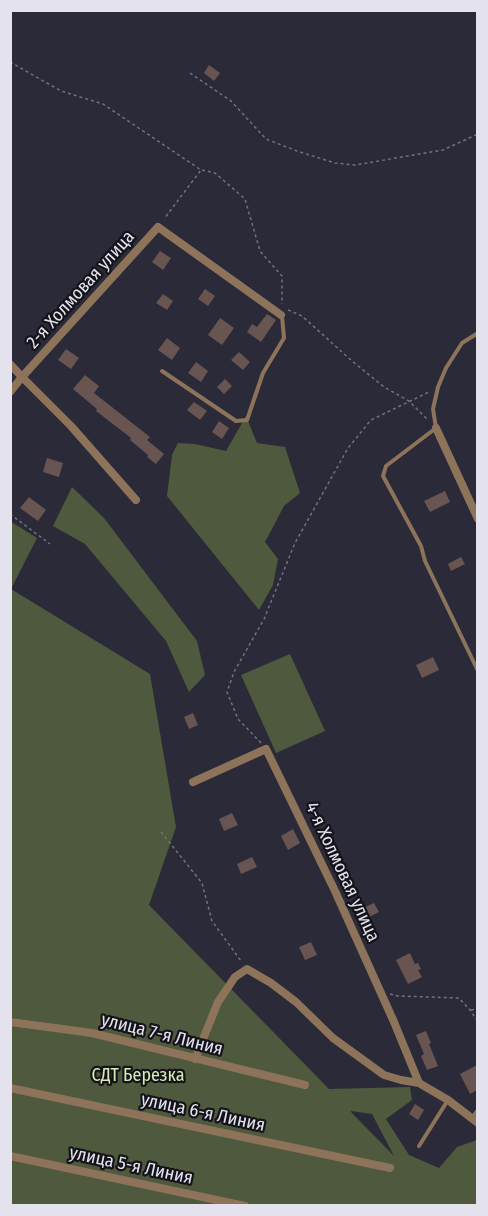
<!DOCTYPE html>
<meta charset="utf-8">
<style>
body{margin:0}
#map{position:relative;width:488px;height:1216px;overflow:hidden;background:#2b2a38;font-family:"Fira Sans Condensed",sans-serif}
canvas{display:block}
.frame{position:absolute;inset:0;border:12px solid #e4e3ed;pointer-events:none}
</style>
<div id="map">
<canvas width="488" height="1216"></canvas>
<div class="frame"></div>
</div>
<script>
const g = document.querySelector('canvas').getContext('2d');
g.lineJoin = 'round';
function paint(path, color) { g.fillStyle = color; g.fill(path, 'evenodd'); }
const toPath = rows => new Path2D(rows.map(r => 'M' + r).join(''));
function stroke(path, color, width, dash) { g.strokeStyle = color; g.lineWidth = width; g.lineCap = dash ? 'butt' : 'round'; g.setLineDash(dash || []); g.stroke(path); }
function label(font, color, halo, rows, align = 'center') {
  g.font = font + ' "Fira Sans Condensed",sans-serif'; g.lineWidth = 4.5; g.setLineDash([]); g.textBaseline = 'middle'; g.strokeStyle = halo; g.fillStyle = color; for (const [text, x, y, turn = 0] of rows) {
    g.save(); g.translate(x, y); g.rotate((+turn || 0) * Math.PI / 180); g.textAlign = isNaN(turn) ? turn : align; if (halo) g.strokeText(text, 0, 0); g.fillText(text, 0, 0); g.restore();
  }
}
paint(toPath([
 [246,416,257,443,285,447,300,493,284,506,265,542,278,559,273,585,259,610,167,496,172,455,178,443,195,444,226,451],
 [72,487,104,518,197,641,205,675,189,692,166,641,85,544,53,526],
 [10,521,37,538,11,589,150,674,176,827,149,905,329,1089,410,1087,412,1100,386,1119,409,1155,439,1168,457,1147,477,1140,477,1205,11,1205],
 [351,1111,372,1114,394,1156,351,1112],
 [290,654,325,731,276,753,241,675]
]), '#4f593d');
paint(toPath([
 [209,65,220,73,214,81,204,73],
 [160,251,171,258,163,270,152,262],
 [205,289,215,296,208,306,198,299],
 [163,294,173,301,167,310,156,303],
 [267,314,276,320,261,342,247,332,252,324,257,327],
 [220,318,234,328,222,345,208,335],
 [167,338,180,348,172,360,158,350],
 [66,349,79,358,71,369,58,360],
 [239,352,250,362,243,370,231,360],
 [196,362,208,371,201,382,188,373],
 [85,375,99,386,94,393,150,437,147,440,164,454,156,464,147,457,148,455,130,440,131,438,96,411,97,409,73,389],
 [225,379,232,386,224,394,217,387],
 [194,402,207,411,200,420,187,410],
 [219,421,229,428,222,439,212,432],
 [47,458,63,463,59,477,43,472],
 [445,491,450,502,430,512,424,501],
 [29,497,46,510,38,521,20,508],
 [461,557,465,564,451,571,448,564],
 [433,657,439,670,422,678,416,665],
 [193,713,198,725,189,729,184,717],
 [232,813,238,825,224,831,219,819],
 [293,829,300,843,288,850,281,836],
 [252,857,257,867,241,874,237,864],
 [374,903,379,912,363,920,359,910],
 [311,942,317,955,305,960,299,947],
 [410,953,415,964,418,963,421,969,418,970,422,977,408,984,396,960],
 [426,1031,431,1043,429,1044,438,1066,427,1070,421,1056,424,1054,416,1035],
 [477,1065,477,1090,470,1094,460,1074],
 [415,1104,424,1110,418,1120,409,1114]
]), '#685551');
stroke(toPath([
 [10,62,61,91,103,104,201,170,164,219],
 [190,73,231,101,266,139,297,151,335,163,355,165,443,150,478,134],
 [202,170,215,173,245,199,260,251,282,276,282,304],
 [288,310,302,316,352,361,384,387,409,401,427,419],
 [10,514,50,544],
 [261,743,238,719,227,692,234,672,264,619,295,543,348,448,371,420,429,392],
 [161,832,202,883,212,921,241,961],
 [390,994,398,996,459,998,470,1010,478,1022],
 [471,1010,478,1009]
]), '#73727e', 1.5, [3, 3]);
stroke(toPath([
 [478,333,462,343,446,368,438,387,433,409,436,428,386,466,383,476,421,546,425,561,478,671],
 [162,371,236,421,247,420,263,373,284,338,282,316],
 [472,1118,478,1110],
 [419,1146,448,1100]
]), '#8c7359', 4);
stroke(toPath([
 [10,364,22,377,71,426,136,500],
 [10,392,22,377,158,227,281,315],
 [436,428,478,519],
 [193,782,266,749,335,891,394,1022,419,1083],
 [10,1022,92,1033,305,1085],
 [195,1059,218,1002,235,977,247,969,271,983,296,1002,333,1038,384,1075,401,1080,419,1083,448,1100,478,1123],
 [10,1088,390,1168],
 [10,1156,245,1206]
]), '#8c7359', 8);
label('18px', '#e4e3ed', '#14131a', [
 ["2-я Холмовая улица",81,290,-48],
 ["4-я Холмовая улица",342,872,65],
 ["улица 7-я Линия",162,1035,14],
 ["улица 6-я Линия",203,1113,12],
 ["улица 5-я Линия",131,1166,12]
]);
label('18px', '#d7ecb3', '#14131a', [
 ["СДТ Березка",138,1076]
]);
</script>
